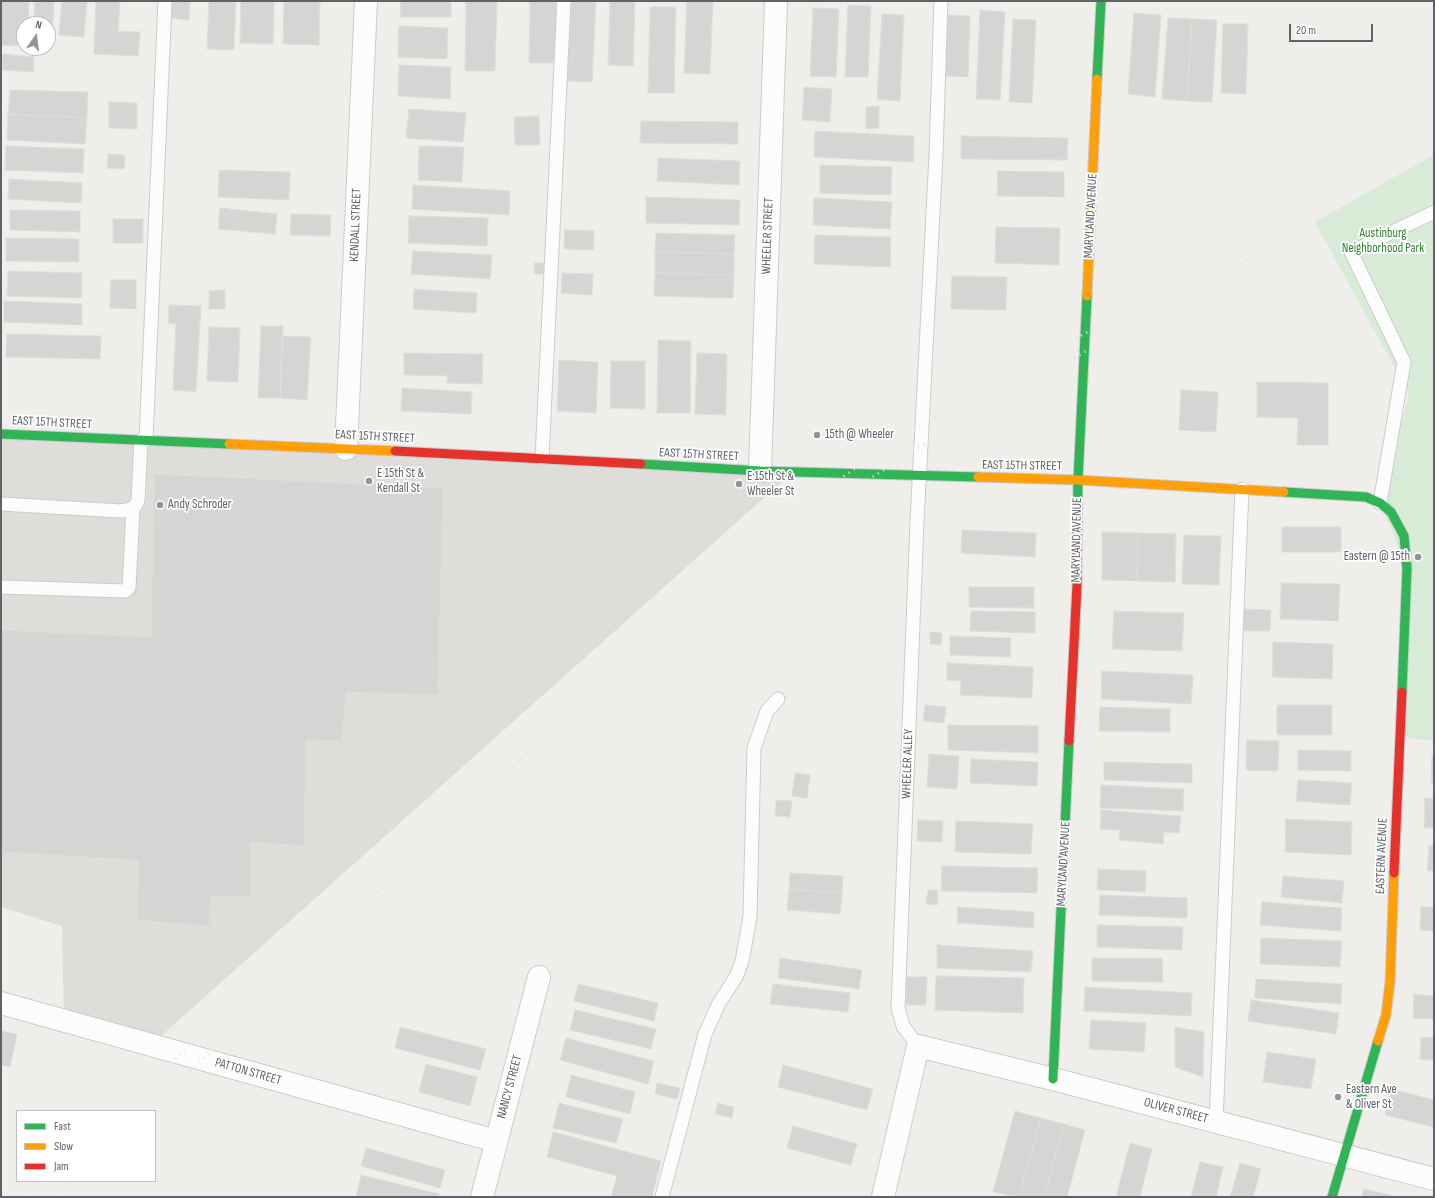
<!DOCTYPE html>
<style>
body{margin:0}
#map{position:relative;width:1435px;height:1198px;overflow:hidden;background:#efeeea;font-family:"Sofia Sans Condensed",sans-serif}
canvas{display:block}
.frame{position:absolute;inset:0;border:2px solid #5f6368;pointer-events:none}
.legend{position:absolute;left:16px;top:1110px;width:140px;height:72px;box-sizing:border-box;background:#fff;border:1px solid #bfc1c3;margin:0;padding:5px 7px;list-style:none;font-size:12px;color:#5f6368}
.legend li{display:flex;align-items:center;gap:8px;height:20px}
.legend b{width:20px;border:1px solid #bfc1c3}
.north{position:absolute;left:16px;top:16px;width:40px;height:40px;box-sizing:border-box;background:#fff;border:1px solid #bfc1c3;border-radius:50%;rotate:14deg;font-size:11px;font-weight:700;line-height:16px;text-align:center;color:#5f6368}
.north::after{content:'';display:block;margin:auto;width:14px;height:18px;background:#919496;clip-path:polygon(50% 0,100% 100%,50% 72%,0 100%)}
.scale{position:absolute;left:1289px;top:24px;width:84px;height:18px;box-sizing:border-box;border:2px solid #5f6368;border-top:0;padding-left:5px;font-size:12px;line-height:14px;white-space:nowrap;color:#5f6368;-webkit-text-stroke:3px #fff;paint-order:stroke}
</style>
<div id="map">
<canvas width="1435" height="1198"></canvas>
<div class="frame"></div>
<ul class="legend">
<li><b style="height:5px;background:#30b455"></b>Fast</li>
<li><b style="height:5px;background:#ff9f0a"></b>Slow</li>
<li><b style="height:5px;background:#e5322d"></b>Jam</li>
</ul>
<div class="north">N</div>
<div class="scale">20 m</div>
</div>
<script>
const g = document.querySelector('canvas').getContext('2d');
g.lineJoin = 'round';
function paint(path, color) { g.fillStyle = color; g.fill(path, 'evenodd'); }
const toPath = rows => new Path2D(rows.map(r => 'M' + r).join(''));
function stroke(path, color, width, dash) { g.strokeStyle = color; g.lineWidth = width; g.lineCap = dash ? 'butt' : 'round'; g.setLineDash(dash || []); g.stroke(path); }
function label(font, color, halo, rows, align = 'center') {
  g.font = font + ' "Sofia Sans Condensed",sans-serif'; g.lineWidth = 3.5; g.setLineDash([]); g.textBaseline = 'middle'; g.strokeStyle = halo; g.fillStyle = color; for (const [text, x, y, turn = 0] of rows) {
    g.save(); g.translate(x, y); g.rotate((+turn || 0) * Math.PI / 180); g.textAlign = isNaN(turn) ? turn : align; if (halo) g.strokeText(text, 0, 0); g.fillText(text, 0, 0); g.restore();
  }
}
paint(toPath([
 [1,434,793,472,151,1045,64,1021,62,926,1,907]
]), '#dfddda');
paint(toPath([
 [1434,155,1434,741,1400,737,1407,568,1380,503,1409,394,1315,222]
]), '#d8ebd6');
const building = toPath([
 [1,1,29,1,28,24,24,24,24,46,1,45,1,1],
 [35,1,54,1,52,40,48,39,48,24,34,24,35,1],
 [62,1,87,1,84,37,59,35,62,1],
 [96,1,120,1,118,31,140,32,138,56,94,54,96,1],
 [172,1,190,1,189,20,171,18,172,1],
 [209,1,236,1,234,50,207,49,209,1],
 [241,1,274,1,273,44,240,43,241,1],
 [284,1,320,1,319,45,283,44,284,1],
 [401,1,451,1,451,17,400,17,401,1],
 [466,1,497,1,495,71,465,71,466,1],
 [530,1,556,1,556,63,529,63,530,1],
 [571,1,596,1,592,82,567,81,571,1],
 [610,1,635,1,633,66,608,65,610,1],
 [687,1,713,1,710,74,684,73,687,1],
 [848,5,871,6,868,77,845,77,848,5],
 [650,7,676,7,674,93,648,93,650,7],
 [813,8,839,9,836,77,810,76,813,8],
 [980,10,1005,12,1000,100,976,99,980,10],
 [1134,13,1161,15,1155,97,1128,94,1134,13],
 [882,14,904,15,900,101,877,99,882,14],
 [947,15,970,16,968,77,944,76,947,15],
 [1168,18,1192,19,1187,101,1162,99,1168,18],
 [1013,19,1036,20,1032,103,1009,102,1013,19],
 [1192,19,1217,20,1212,102,1187,101,1192,19],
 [1223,24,1248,24,1246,94,1221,93,1223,24],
 [399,26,448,28,447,59,398,57,399,26],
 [3,54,34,57,33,72,2,70,3,54],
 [399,65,451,67,450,99,398,96,399,65],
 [804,87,832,89,830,122,802,120,804,87],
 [10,90,88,92,87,118,8,114,10,90],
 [109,102,137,103,137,129,109,128,109,102],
 [879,106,879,128,866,129,866,107,879,106],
 [409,109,466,113,463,142,406,138,409,109],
 [8,114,87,118,85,144,7,140,8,114],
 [539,116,540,145,515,145,514,117,539,116],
 [641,121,738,122,738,144,640,143,641,121],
 [815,131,914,136,913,162,814,157,815,131],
 [961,136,1068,138,1067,160,961,159,961,136],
 [6,146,84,149,83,173,5,170,6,146],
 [419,146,464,147,462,182,418,180,419,146],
 [108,154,125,155,124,169,107,168,108,154],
 [658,158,740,161,739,185,657,181,658,158],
 [820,165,892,167,891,195,820,193,820,165],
 [219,170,290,172,289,200,218,197,219,170],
 [998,171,1064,172,1064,197,997,196,998,171],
 [9,179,82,183,81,203,8,199,9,179],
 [413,185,510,191,509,215,412,209,413,185],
 [646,197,740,200,739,225,646,223,646,197],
 [814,198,892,202,890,229,813,225,814,198],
 [220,208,277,214,275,234,218,229,220,208],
 [10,210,80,211,80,232,10,230,10,210],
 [291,214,331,215,330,236,290,235,291,214],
 [409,216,488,218,487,246,408,243,409,216],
 [113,219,143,219,143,243,113,243,113,219],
 [996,227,1060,228,1059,265,995,263,996,227],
 [565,230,594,231,593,250,564,249,565,230],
 [656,233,735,235,734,254,655,252,656,233],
 [815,235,891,237,890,267,814,264,815,235],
 [6,238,79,239,79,262,6,261,6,238],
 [413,251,492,255,490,279,411,274,413,251],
 [655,252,734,254,734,275,655,273,655,252],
 [535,263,545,263,544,274,534,274,535,263],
 [8,271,82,273,81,298,7,296,8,271],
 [562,273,593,274,592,295,561,293,562,273],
 [655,273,734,275,733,298,654,296,655,273],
 [952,276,1007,277,1006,310,951,309,952,276],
 [111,280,136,280,136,309,110,308,111,280],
 [414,289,477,293,476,313,413,309,414,289],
 [225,290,225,309,209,309,209,291,225,290],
 [4,301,82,304,82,325,4,322,4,301],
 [169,305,201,306,196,392,173,390,176,324,168,323,169,305],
 [261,326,283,326,280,398,258,398,261,326],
 [209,327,240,328,238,382,207,381,209,327],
 [7,334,101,336,100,359,6,357,7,334],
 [282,336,311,337,307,400,280,398,282,336],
 [658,340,691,341,690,413,657,413,658,340],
 [404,353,483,354,482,384,447,383,448,376,404,375,404,353],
 [697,353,727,354,726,415,695,414,697,353],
 [559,360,598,362,596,413,557,411,559,360],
 [611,361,645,361,645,409,610,408,611,361],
 [1257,382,1328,383,1328,445,1297,445,1298,418,1257,417,1257,382],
 [402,388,472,392,471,414,401,411,402,388],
 [1181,390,1218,392,1216,432,1179,430,1181,390],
 [154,474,443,488,438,695,346,692,342,741,306,740,304,846,251,842,251,896,211,896,209,926,137,920,138,860,1,852,1,630,151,637,154,474],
 [1282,527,1341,527,1341,552,1282,552,1282,527],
 [962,530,1036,533,1035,557,961,553,962,530],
 [1102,532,1138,533,1137,581,1102,580,1102,532],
 [1138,533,1176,534,1175,582,1137,581,1138,533],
 [1184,535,1221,536,1219,585,1182,584,1184,535],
 [1281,583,1340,584,1338,621,1280,619,1281,583],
 [969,587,1034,587,1034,608,969,607,969,587],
 [1244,609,1271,610,1270,631,1243,631,1244,609],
 [971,611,1035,612,1035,633,970,631,971,611],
 [1114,611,1184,613,1182,651,1112,649,1114,611],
 [930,632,942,633,941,645,930,644,930,632],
 [950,636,1011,638,1010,657,950,655,950,636],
 [1273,642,1333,644,1332,679,1272,677,1273,642],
 [947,663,1033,667,1032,698,960,695,961,681,947,680,947,663],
 [1102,671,1193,675,1191,704,1101,699,1102,671],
 [925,705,946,707,944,723,923,721,925,705],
 [1277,705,1332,705,1332,735,1277,735,1277,705],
 [1100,707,1170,709,1170,732,1099,731,1100,707],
 [948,725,1038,726,1038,753,948,750,948,725],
 [1247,740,1279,741,1278,771,1246,770,1247,740],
 [1298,750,1351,751,1351,771,1298,770,1298,750],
 [929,754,959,756,957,789,927,787,929,754],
 [1432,755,1434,755,1434,783,1431,783,1432,755],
 [971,759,1038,762,1037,786,970,783,971,759],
 [1104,762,1192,764,1192,783,1104,780,1104,762],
 [795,773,810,775,807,798,792,796,795,773],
 [1298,780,1352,783,1350,805,1296,801,1298,780],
 [1101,785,1184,789,1183,811,1100,808,1101,785],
 [1425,798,1434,799,1434,828,1424,828,1425,798],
 [776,800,792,801,790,817,775,816,776,800],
 [1101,810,1181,816,1179,833,1164,832,1163,844,1119,840,1120,830,1100,829,1101,810],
 [1286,819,1352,822,1351,855,1285,852,1286,819],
 [918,820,943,821,942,842,917,841,918,820],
 [956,821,1033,824,1031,854,955,852,956,821],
 [1429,845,1434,846,1434,871,1427,871,1429,845],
 [942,866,1038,868,1037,893,941,891,942,866],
 [1098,869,1146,871,1145,892,1097,890,1098,869],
 [790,873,843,876,842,893,789,889,790,873],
 [1283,876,1344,881,1342,903,1281,897,1283,876],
 [789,889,842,893,840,914,787,910,789,889],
 [928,890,938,890,937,905,926,904,928,890],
 [1100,895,1187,898,1187,918,1099,915,1100,895],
 [1262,902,1342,908,1341,931,1260,925,1262,902],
 [958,907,1034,912,1033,928,957,923,958,907],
 [1421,907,1434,907,1434,931,1420,930,1421,907],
 [1097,925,1183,927,1182,950,1097,947,1097,925],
 [1261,938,1342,941,1340,967,1260,964,1261,938],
 [937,945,1033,951,1031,972,937,968,937,945],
 [780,958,862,970,859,989,778,978,780,958],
 [1092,958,1162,958,1163,982,1092,981,1092,958],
 [936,976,1024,978,1023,1013,935,1010,936,976],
 [906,977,927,977,926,1005,906,1005,906,977],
 [1256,979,1342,984,1341,1004,1255,998,1256,979],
 [578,984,658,1003,654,1021,574,1001,578,984],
 [773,984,850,993,848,1012,770,1004,773,984],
 [1085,987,1192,993,1191,1016,1084,1011,1085,987],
 [1414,994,1434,996,1434,1019,1413,1018,1414,994],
 [1251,1000,1339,1013,1336,1034,1248,1021,1251,1000],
 [575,1010,656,1029,651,1049,570,1030,575,1010],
 [1091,1020,1146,1023,1144,1052,1089,1049,1091,1020],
 [400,1027,486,1049,480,1070,395,1048,400,1027],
 [1175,1027,1204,1032,1203,1077,1175,1067,1175,1027],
 [1,1031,17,1034,10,1067,1,1065,1,1031],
 [1421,1037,1434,1038,1434,1060,1420,1059,1421,1037],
 [566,1038,654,1061,648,1084,560,1060,566,1038],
 [1267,1052,1316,1059,1311,1089,1263,1082,1267,1052],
 [426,1064,477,1077,470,1106,419,1092,426,1064],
 [783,1065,873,1089,867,1110,778,1087,783,1065],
 [571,1075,635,1092,630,1114,566,1097,571,1075],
 [657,1083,680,1088,677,1099,655,1094,657,1083],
 [1392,1089,1434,1100,1434,1127,1385,1115,1392,1089],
 [559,1103,623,1119,616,1143,553,1128,559,1103],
 [718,1103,734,1107,732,1118,715,1114,718,1103],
 [1015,1111,1041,1118,1019,1197,993,1192,1015,1111],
 [1041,1118,1064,1124,1044,1197,1019,1197,1041,1118],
 [1064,1124,1085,1130,1067,1197,1044,1197,1064,1124],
 [793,1126,857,1144,851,1165,787,1148,793,1126],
 [553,1132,661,1161,652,1197,611,1197,617,1176,547,1157,553,1132],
 [1130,1143,1152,1149,1140,1197,1116,1197,1130,1143],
 [366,1148,445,1170,440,1188,361,1166,366,1148],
 [1200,1162,1223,1167,1216,1197,1191,1197,1200,1162],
 [1240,1163,1261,1169,1253,1197,1230,1197,1240,1163],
 [361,1175,439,1194,438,1197,356,1197,361,1175],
 [1364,1189,1391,1195,1391,1197,1362,1197,1364,1189]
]);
paint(building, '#d6d5d3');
stroke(building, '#deddd9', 1);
const lane = toPath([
 [146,440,165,1],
 [542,458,564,1],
 [1380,503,1404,362,1351,252,1434,212],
 [1,504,121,511,133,509],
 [1,587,125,591,129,588,133,509,138,501,141,440],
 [918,1046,903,1026,898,1008,917,522,936,155,941,1],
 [1216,1122,1242,489],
 [662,1197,705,1034,719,1003,736,977,742,961,750,917,754,748,767,711,778,699]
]);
const street = toPath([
 [346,449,366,1],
 [760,471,776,1],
 [1,1003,496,1141],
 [482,1197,539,977],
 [883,1197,918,1046,1053,1079,1434,1179]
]);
const fast = toPath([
 [1097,79,1101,1],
 [1,434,229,444],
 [641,464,760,471,978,477],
 [1284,492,1366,497,1380,503,1391,512,1404,536,1407,568,1402,692],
 [1077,553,1078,480,1087,296],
 [1053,1079,1069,741],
 [1332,1197,1378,1041]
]);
const slow = toPath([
 [1087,296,1097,79],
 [229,444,395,451],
 [978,477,1078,480,1284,492],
 [1378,1041,1386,1015,1390,982,1394,873]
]);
const jam = toPath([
 [395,451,641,464],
 [1069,741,1077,586,1077,553],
 [1394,873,1402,692]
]);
stroke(lane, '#cbcccc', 15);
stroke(street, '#cbcccc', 24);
stroke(fast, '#cacacb', 11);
stroke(slow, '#cacacb', 11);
stroke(jam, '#cacacb', 11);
stroke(lane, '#fdfcfc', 13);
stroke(street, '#fdfcfc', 22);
stroke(fast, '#30b455', 9);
stroke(slow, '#ff9f0a', 9);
stroke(jam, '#e5322d', 9);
stroke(toPath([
 [117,1111,193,1043,581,679,674,602,791,512,893,443,945,412,1434,137],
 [146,1111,209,1054,249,1013,579,705,681,618,801,525,871,478,955,425,1434,155],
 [25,1197,42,1181],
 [53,1197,70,1181]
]), '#e4e4e4', 3, [1, 5]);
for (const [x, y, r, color] of [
 [817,435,4,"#919496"],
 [369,481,4,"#919496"],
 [739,484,4,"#919496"],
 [160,505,4,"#919496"],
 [1418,557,4,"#919496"],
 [1338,1097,4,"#919496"]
]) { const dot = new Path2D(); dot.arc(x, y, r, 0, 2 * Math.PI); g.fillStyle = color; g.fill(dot); stroke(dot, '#fff', 1.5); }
label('13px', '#5f6368', '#fff', [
 ["MARYLAND AVENUE",1091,216,-87],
 ["KENDALL STREET",356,225,-88],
 ["WHEELER STREET",768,236,-88],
 ["EAST 15TH STREET",52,423,3],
 ["EAST 15TH STREET",375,437,3],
 ["EAST 15TH STREET",699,455,3],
 ["EAST 15TH STREET",1022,466,1],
 ["MARYLAND AVENUE",1077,540,-89],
 ["WHEELER ALLEY",908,764,-88],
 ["EASTERN AVENUE",1382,856,-88],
 ["MARYLAND AVENUE",1064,864,-87],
 ["PATTON STREET",248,1072,16],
 ["NANCY STREET",510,1087,-75],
 ["OLIVER STREET",1176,1111,15]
]);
label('13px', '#348238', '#fff', [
 ["Austinburg",1383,234],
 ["Neighborhood Park",1383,249]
]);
label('13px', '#5f6368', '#fff', [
 ["15th @ Wheeler",825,435],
 ["E 15th St &",377,474],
 ["Kendall St",377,489],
 ["E 15th St &",747,477],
 ["Wheeler St",747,492],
 ["Andy Schroder",168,505],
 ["Eastern @ 15th",1410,557,"right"],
 ["Eastern Ave",1346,1090],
 ["& Oliver St",1346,1105]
], 'left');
</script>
